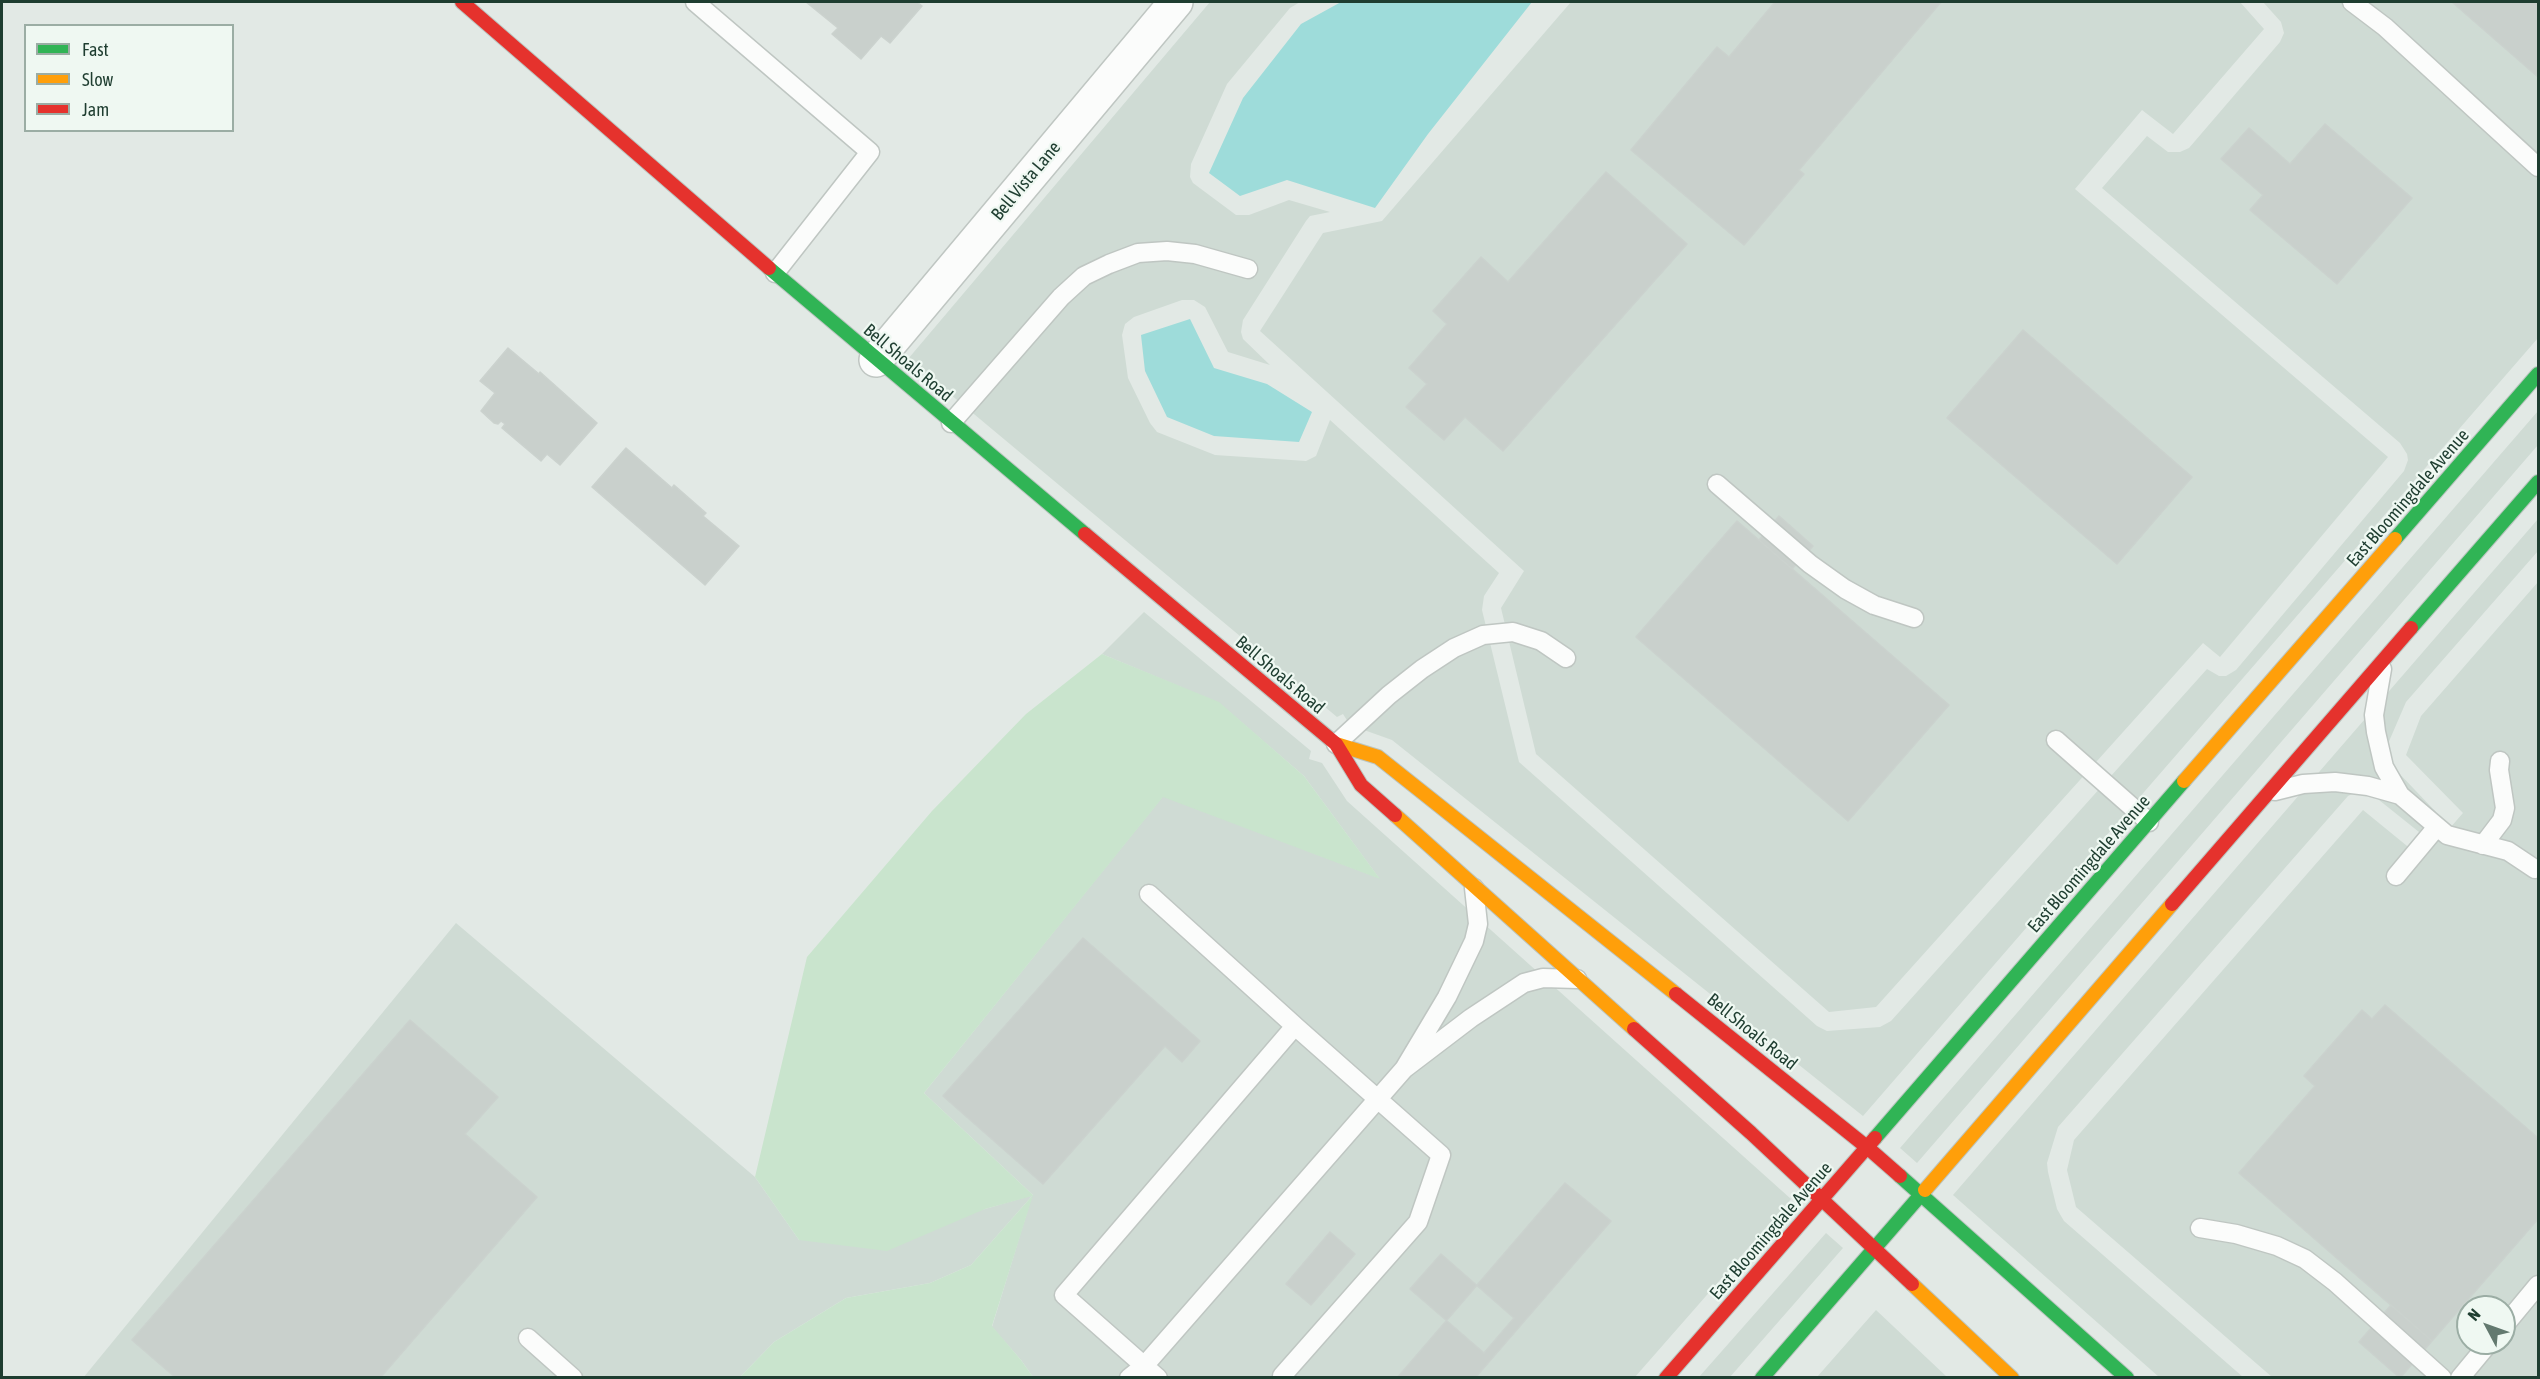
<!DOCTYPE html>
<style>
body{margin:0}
#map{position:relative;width:2540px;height:1379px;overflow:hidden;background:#e2e9e5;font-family:"Asap Condensed",sans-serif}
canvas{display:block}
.frame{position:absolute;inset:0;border:3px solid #1e3d30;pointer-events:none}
.legend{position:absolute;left:24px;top:24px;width:210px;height:108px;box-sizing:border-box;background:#eff8f2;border:2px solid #9bada4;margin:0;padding:8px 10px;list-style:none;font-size:18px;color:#1e3d30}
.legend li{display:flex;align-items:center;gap:12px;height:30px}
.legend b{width:30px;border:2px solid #9bada4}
.north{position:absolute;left:2456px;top:1295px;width:60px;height:60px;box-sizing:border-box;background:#eff8f2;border:2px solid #9bada4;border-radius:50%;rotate:311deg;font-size:16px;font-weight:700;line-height:24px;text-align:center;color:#1e3d30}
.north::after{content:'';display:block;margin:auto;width:21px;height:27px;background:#63796f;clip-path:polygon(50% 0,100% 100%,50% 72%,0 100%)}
</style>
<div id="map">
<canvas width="2540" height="1379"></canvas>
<div class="frame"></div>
<ul class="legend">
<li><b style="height:8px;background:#30b455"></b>Fast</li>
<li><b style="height:8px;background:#ff9f0a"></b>Slow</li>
<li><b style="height:8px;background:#e5322d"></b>Jam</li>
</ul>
<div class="north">N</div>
</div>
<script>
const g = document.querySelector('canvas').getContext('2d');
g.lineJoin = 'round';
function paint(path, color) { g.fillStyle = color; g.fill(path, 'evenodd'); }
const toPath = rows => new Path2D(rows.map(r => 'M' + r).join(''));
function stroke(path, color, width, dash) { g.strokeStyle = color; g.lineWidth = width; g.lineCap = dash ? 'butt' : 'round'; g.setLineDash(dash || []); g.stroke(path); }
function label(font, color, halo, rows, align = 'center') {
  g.font = font + ' "Asap Condensed",sans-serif'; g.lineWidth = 4.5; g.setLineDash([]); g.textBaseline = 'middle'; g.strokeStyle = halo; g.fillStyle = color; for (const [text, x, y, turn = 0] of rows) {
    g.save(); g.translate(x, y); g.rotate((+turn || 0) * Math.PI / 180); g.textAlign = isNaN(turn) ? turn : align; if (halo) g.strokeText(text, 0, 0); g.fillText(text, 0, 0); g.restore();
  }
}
paint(toPath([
 [1210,2,1300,2,1290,8,1227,84,1191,164,1190,177,1193,183,1236,215,1249,215,1289,200,1330,212,1310,216,1306,221,1243,320,1241,332,1243,339,1270,365,1228,352,1205,307,1194,300,1182,300,1134,317,1125,324,1122,335,1128,378,1150,423,1157,432,1215,455,1306,461,1316,456,1330,420,1499,573,1484,596,1482,610,1519,762,1817,1026,1827,1031,1880,1027,1891,1021,2207,669,2219,676,2226,676,2236,670,2404,471,2408,460,2407,454,2400,443,2102,188,2147,136,2168,152,2180,152,2189,148,2280,42,2284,33,2281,22,2263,2,2538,2,2538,338,1863,1116,1392,740,1350,725,1343,714,1337,717,908,359],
 [1571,2,2240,2,2264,29,2173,134,2142,110,2075,189,2388,457,2220,657,2203,643,1876,1007,1829,1012,1536,754,1501,608,1524,571,1260,331,1323,233,1382,221],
 [2538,411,2538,445,1917,1163,1900,1148],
 [2538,519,2538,551,2406,702,2387,746,2393,767,2436,812,2419,832,2369,792,2358,791,2348,796,2058,1127,2047,1163,2048,1172,2057,1209,2064,1221,2243,1377,2159,1377,1953,1195],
 [2538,582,2538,1377,2272,1377,2076,1207,2067,1170,2074,1140,2363,810,2423,859,2463,813,2406,755,2421,716],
 [2468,1307,2504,1307,2504,1343,2468,1343],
 [1144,612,1311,751,1309,759,1322,763,1347,801,1791,1199,1635,1377,1033,1377,1021,1360,992,1327,1032,1196,971,1265,930,1283,846,1298,774,1342,740,1377,83,1378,456,923,755,1177,799,1240,985,1209,1033,1195,924,1093,1163,796,1379,878,1304,776,1219,703,1102,654],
 [1826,1233,1843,1248,1730,1377,1699,1377],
 [1876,1310,1947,1377,1817,1377]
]), '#cfdbd4');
paint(toPath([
 [1102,654,1219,702,1304,776,1380,879,1163,797,924,1093,1033,1195,992,1326,1021,1360,1033,1377,740,1377,774,1342,846,1298,930,1283,971,1265,1032,1196,985,1209,887,1251,799,1240,755,1177,807,957,932,811,1026,714]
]), '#c9e4cd');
paint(toPath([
 [1341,2,1532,2,1428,134,1375,208,1287,180,1240,196,1209,173,1243,98,1301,24],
 [1190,319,1214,368,1267,384,1312,412,1299,442,1214,436,1167,417,1145,371,1141,335]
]), '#9edcda');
const building = toPath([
 [806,2,917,2,922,6,890,43,881,36,861,59,832,34,838,28,806,2],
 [1775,2,1941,2,1799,170,1804,174,1744,245,1631,150,1717,47,1729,57,1775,2],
 [2452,2,2538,2,2538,77,2452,2],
 [2325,124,2412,198,2337,284,2250,210,2263,195,2221,159,2249,128,2290,164,2325,124],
 [1606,172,1687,244,1503,451,1465,417,1444,440,1406,407,1427,384,1409,368,1447,324,1433,311,1481,257,1508,282,1606,172],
 [2023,330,2192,477,2117,564,1947,418,2023,330],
 [508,348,539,374,540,372,597,423,560,465,547,454,541,461,502,428,505,424,501,421,498,424,494,423,481,411,495,393,480,381,508,348],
 [626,448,672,488,674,485,706,513,703,516,739,546,705,585,592,487,626,448],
 [1779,516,1813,546,1792,569,1759,540,1779,516],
 [1737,521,1949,705,1848,821,1636,637,1737,521],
 [1083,938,1200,1041,1182,1062,1165,1046,1043,1184,943,1096,1083,938],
 [2385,1005,2538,1138,2538,1219,2432,1341,2239,1173,2315,1086,2304,1076,2362,1010,2372,1019,2385,1005],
 [410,1020,498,1097,465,1134,537,1197,380,1378,176,1378,132,1340,410,1020],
 [1565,1183,1611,1221,1475,1378,1397,1378,1565,1183],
 [1330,1232,1355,1254,1311,1305,1286,1284,1330,1232],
 [1441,1254,1514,1318,1484,1353,1410,1289,1441,1254],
 [2391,1305,2432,1341,2400,1378,2359,1342,2391,1305]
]);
paint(building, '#c9d0cc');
stroke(building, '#cbd2ce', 1.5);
const lane = toPath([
 [695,2,870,152,775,273],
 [2352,2,2385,27,2538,167],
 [951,423,1061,297,1084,276,1109,264,1138,253,1167,251,1195,254,1248,269],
 [1717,484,1810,564,1845,589,1874,605,1914,618],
 [2382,669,2374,715,2376,732,2384,767,2400,795,2447,835,2508,851,2535,869],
 [2056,740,2149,822],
 [1336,744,1389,695,1422,669,1454,648,1483,635,1513,632,1541,641,1566,658],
 [2275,791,2303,784,2335,782,2368,786,2400,795],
 [2483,845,2502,820,2505,808,2499,770,2500,761],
 [2396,876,2436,828],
 [1474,888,1478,924,1474,941,1447,997,1404,1069,1471,1018,1524,983,1543,978,1577,979],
 [1149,894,1295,1026],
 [2200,1228,2236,1234,2277,1246,2305,1259,2335,1282,2442,1378],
 [2504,1326,2538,1285],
 [528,1338,573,1378],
 [1129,1378,1144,1366,1404,1069],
 [1158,1378,1064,1295,1295,1026,1441,1155,1418,1222,1282,1376,1284,1378],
 [2460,1378,2489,1343]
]);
const street = toPath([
 [876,360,1176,2]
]);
const fast = toPath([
 [769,268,1085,534],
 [2395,539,2538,374],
 [2411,628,2538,482],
 [1875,1138,2184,781],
 [1900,1176,2127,1378],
 [1762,1378,1925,1190]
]);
const slow = toPath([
 [1336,744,1378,757,1676,994],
 [2184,781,2395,539],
 [1395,815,1634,1029],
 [1925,1190,2172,904],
 [1912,1284,2012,1378]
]);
const jam = toPath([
 [462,2,769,268],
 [1085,534,1336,744,1361,785,1395,815],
 [2172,904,2411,628],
 [1676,994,1868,1148,1900,1176],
 [1634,1029,1751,1133,1912,1284],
 [1666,1378,1875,1138]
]);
stroke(lane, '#bfc6c2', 21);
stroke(street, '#bfc6c2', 36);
stroke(fast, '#bbc5c0', 16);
stroke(slow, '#bbc5c0', 16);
stroke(jam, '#bbc5c0', 16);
stroke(lane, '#fbfcfb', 18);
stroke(street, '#fbfcfb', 33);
stroke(fast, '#30b455', 14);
stroke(slow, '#ff9f0a', 14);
stroke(jam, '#e5322d', 14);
label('18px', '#1e3d30', '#eff8f2', [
 ["Bell Vista Lane",1026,181,-50],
 ["Bell Shoals Road",908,363,40],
 ["East Bloomingdale Avenue",2408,498,-49],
 ["Bell Shoals Road",1280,675,40],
 ["East Bloomingdale Avenue",2089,864,-49],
 ["Bell Shoals Road",1752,1032,39],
 ["East Bloomingdale Avenue",1771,1231,-49]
]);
</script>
